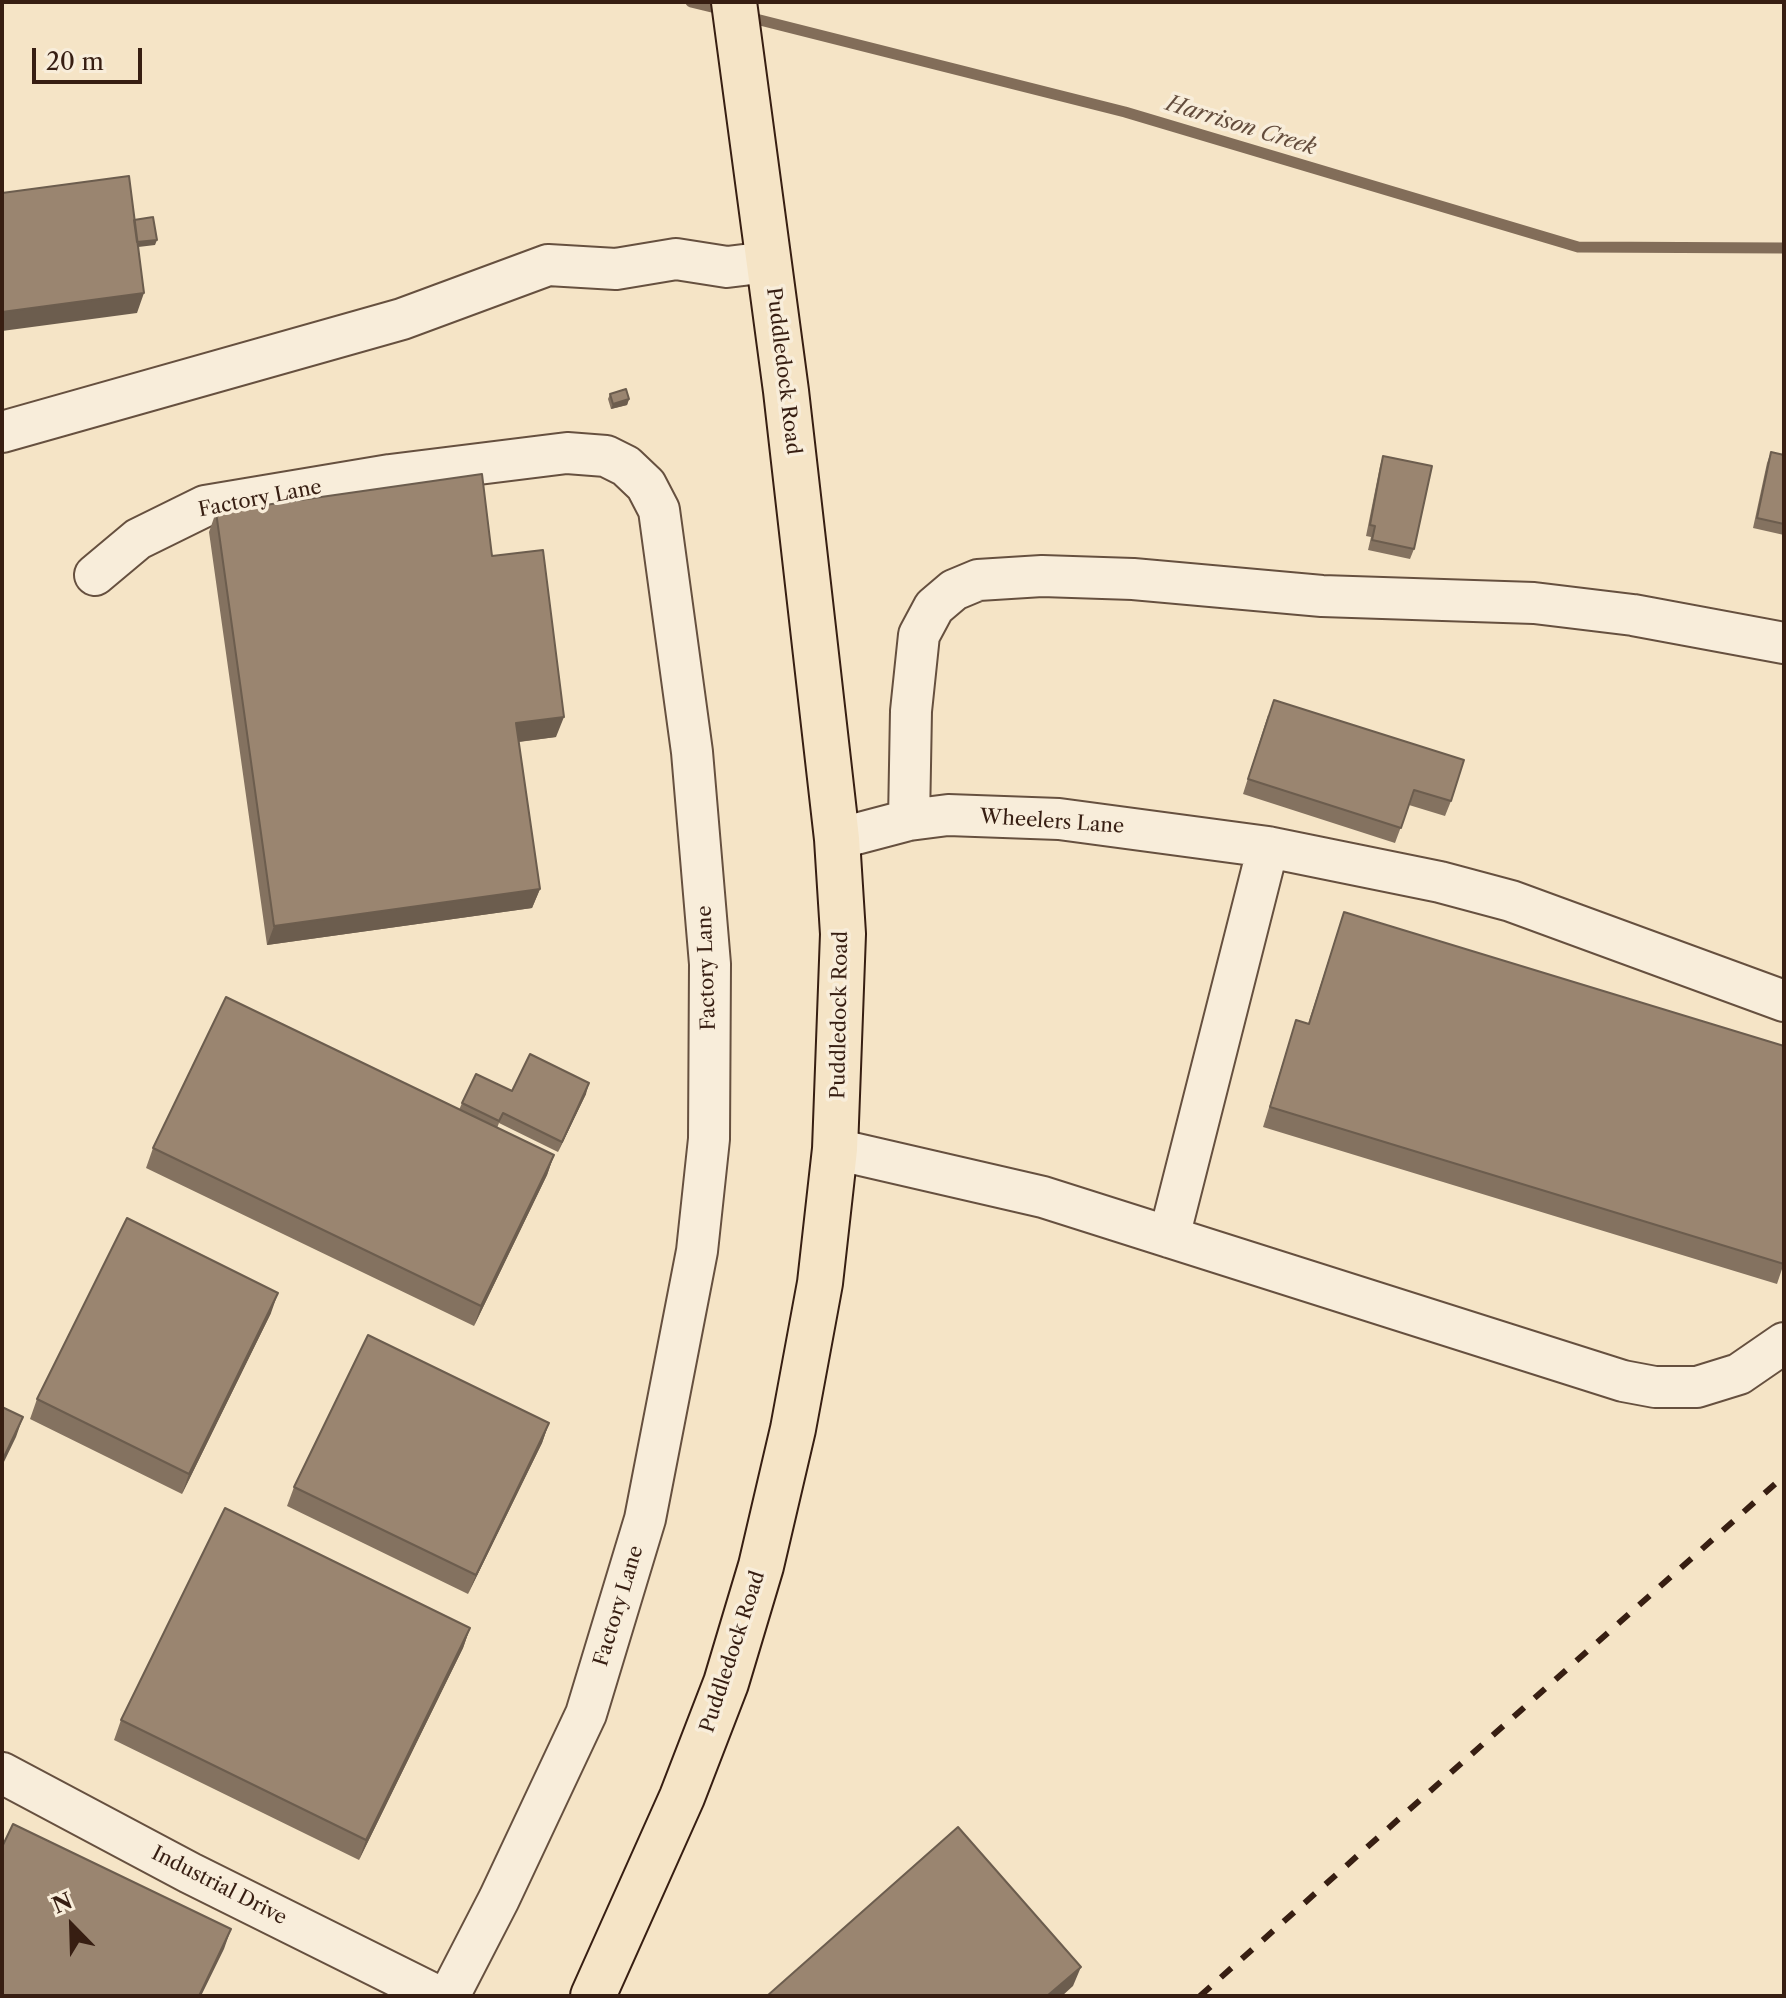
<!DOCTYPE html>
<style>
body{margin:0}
#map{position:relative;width:1786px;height:1998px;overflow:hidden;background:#f5e4c6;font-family:"Libre Caslon Text",serif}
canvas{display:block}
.frame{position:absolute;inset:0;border:4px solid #371e12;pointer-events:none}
.north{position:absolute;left:32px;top:1886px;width:80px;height:80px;-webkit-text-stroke:6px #f8edda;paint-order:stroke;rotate:337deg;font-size:22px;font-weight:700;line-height:32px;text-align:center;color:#371e12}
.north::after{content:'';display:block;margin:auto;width:28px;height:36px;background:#371e12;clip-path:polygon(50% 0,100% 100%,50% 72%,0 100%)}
.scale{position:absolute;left:32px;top:48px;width:110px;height:36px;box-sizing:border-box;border:4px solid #371e12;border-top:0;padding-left:10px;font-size:24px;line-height:28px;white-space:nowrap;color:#371e12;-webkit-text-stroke:6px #f8edda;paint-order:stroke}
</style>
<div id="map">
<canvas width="1786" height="1998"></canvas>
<div class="frame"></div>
<div class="north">N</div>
<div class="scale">20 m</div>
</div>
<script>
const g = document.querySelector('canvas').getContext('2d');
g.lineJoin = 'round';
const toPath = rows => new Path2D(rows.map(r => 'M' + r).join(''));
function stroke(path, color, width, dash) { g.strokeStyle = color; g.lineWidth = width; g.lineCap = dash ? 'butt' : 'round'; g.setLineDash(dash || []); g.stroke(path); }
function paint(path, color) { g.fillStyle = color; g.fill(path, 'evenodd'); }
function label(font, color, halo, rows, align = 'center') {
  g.font = font + ' "Libre Caslon Text",serif'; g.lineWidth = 7; g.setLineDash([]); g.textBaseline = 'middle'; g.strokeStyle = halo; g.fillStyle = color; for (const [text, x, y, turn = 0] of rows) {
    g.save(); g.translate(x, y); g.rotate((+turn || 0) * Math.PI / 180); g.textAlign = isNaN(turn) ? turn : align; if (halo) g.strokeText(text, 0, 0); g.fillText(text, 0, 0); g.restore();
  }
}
stroke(toPath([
 [691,2,724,10],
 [744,16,1125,112,1578,247,1784,248]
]), '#826d59', 11);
const minor = toPath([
 [2,432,402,319,548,265,616,269,676,259,727,267,768,262],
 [95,575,138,539,205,506,390,475,567,453,606,456,626,466,646,485,659,510,692,752,710,964,709,1139,697,1251,645,1519,586,1714,499,1899,449,1996],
 [909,820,911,711,919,635,934,607,954,590,978,580,1042,576,1133,579,1322,596,1534,603,1633,615,1784,643],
 [837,839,909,820,948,815,1059,819,1268,847,1440,882,1511,901,1784,1001],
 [835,1149,1043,1197,1623,1381,1655,1387,1697,1387,1739,1374,1784,1343],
 [1169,1237,1268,847],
 [2,1773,190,1873,437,1996]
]);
const major = toPath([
 [593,1996,682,1797,726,1683,761,1566,793,1429,820,1283,835,1149,843,934,837,839,786,391,734,2]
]);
stroke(minor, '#66503f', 44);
stroke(major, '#371e12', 48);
stroke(minor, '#f8edda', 40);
stroke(major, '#f5e4c6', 44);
stroke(toPath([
 [1200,1996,1784,1476]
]), '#371e12', 6, [14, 14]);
paint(toPath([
 [610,394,629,399,627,405,611,409,608,399],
 [1771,452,1784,455,1784,535,1753,528,1767,463],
 [1383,456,1414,549,1410,559,1368,550,1371,537,1366,536,1380,466],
 [216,512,492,556,556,737,519,742,540,889,532,908,267,945,209,532],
 [1268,715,1451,801,1445,816,1409,805,1395,843,1243,794],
 [1344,912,1784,1263,1777,1284,1263,1127,1296,1020,1308,1024],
 [512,1091,586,1094,558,1152,499,1123,497,1128,554,1155,547,1175,474,1326,146,1168,153,1148,459,1110,462,1103],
 [271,1313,182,1494,30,1419,37,1399],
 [549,1423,542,1443,468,1594,287,1506,294,1487],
 [470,1628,463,1648,359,1860,114,1740,121,1720]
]), '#847260');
paint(toPath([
 [157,240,155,245,130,248,132,243],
 [144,293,137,313,2,331,2,312],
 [629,399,627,405,611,409,613,404],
 [564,717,556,737,509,743,516,723],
 [540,889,532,908,267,945,274,926],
 [589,1083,586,1094,558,1152,562,1142],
 [554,1155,547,1175,474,1326,481,1306],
 [278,1293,271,1313,182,1494,189,1474],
 [23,1417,16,1437,2,1466,2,1461],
 [549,1423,542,1443,468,1594,476,1575],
 [470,1628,463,1648,359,1860,366,1840],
 [231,1929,224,1949,201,1996,199,1996],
 [1081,1967,1073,1986,1062,1996,1047,1996]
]), '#6c5d4e');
const building = toPath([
 [129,176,144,293,2,312,2,193,129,176],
 [153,217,157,240,137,242,134,220,153,217],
 [626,389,629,399,613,404,610,394,626,389],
 [1771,452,1784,455,1784,524,1757,518,1771,452],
 [1383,456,1432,466,1414,549,1372,540,1375,526,1370,525,1383,456],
 [482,474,492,556,543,550,564,717,516,723,540,889,274,926,216,512,482,474],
 [1274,700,1464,760,1451,801,1414,790,1401,828,1248,779,1274,700],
 [1344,912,1784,1046,1784,1264,1270,1107,1296,1020,1309,1024,1344,912],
 [226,997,554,1155,481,1306,153,1148,226,997],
 [530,1054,589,1083,562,1142,503,1113,499,1121,462,1103,476,1074,512,1091,530,1054],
 [127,1218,278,1293,189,1474,37,1399,127,1218],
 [368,1335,549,1423,476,1575,294,1487,368,1335],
 [2,1407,23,1417,2,1461,2,1407],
 [225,1508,470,1628,366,1840,121,1720,225,1508],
 [13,1824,231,1929,199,1996,2,1996,2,1847,13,1824],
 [958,1827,1081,1967,1047,1996,767,1996,958,1827]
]);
paint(building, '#9a8570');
stroke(building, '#6c5d4e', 2);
label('20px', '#371e12', '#f8edda', [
 ["Puddledock Road",783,371,83],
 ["Factory Lane",260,499,-11],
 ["Wheelers Lane",1052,822,4],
 ["Factory Lane",707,968,-92],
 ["Puddledock Road",840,1015,-89],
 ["Factory Lane",619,1606,-73],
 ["Puddledock Road",733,1652,-72],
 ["Industrial Drive",219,1886,27]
]);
label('italic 22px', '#634c3c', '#f8edda', [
 ["Harrison Creek",1241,126,17]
]);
</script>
